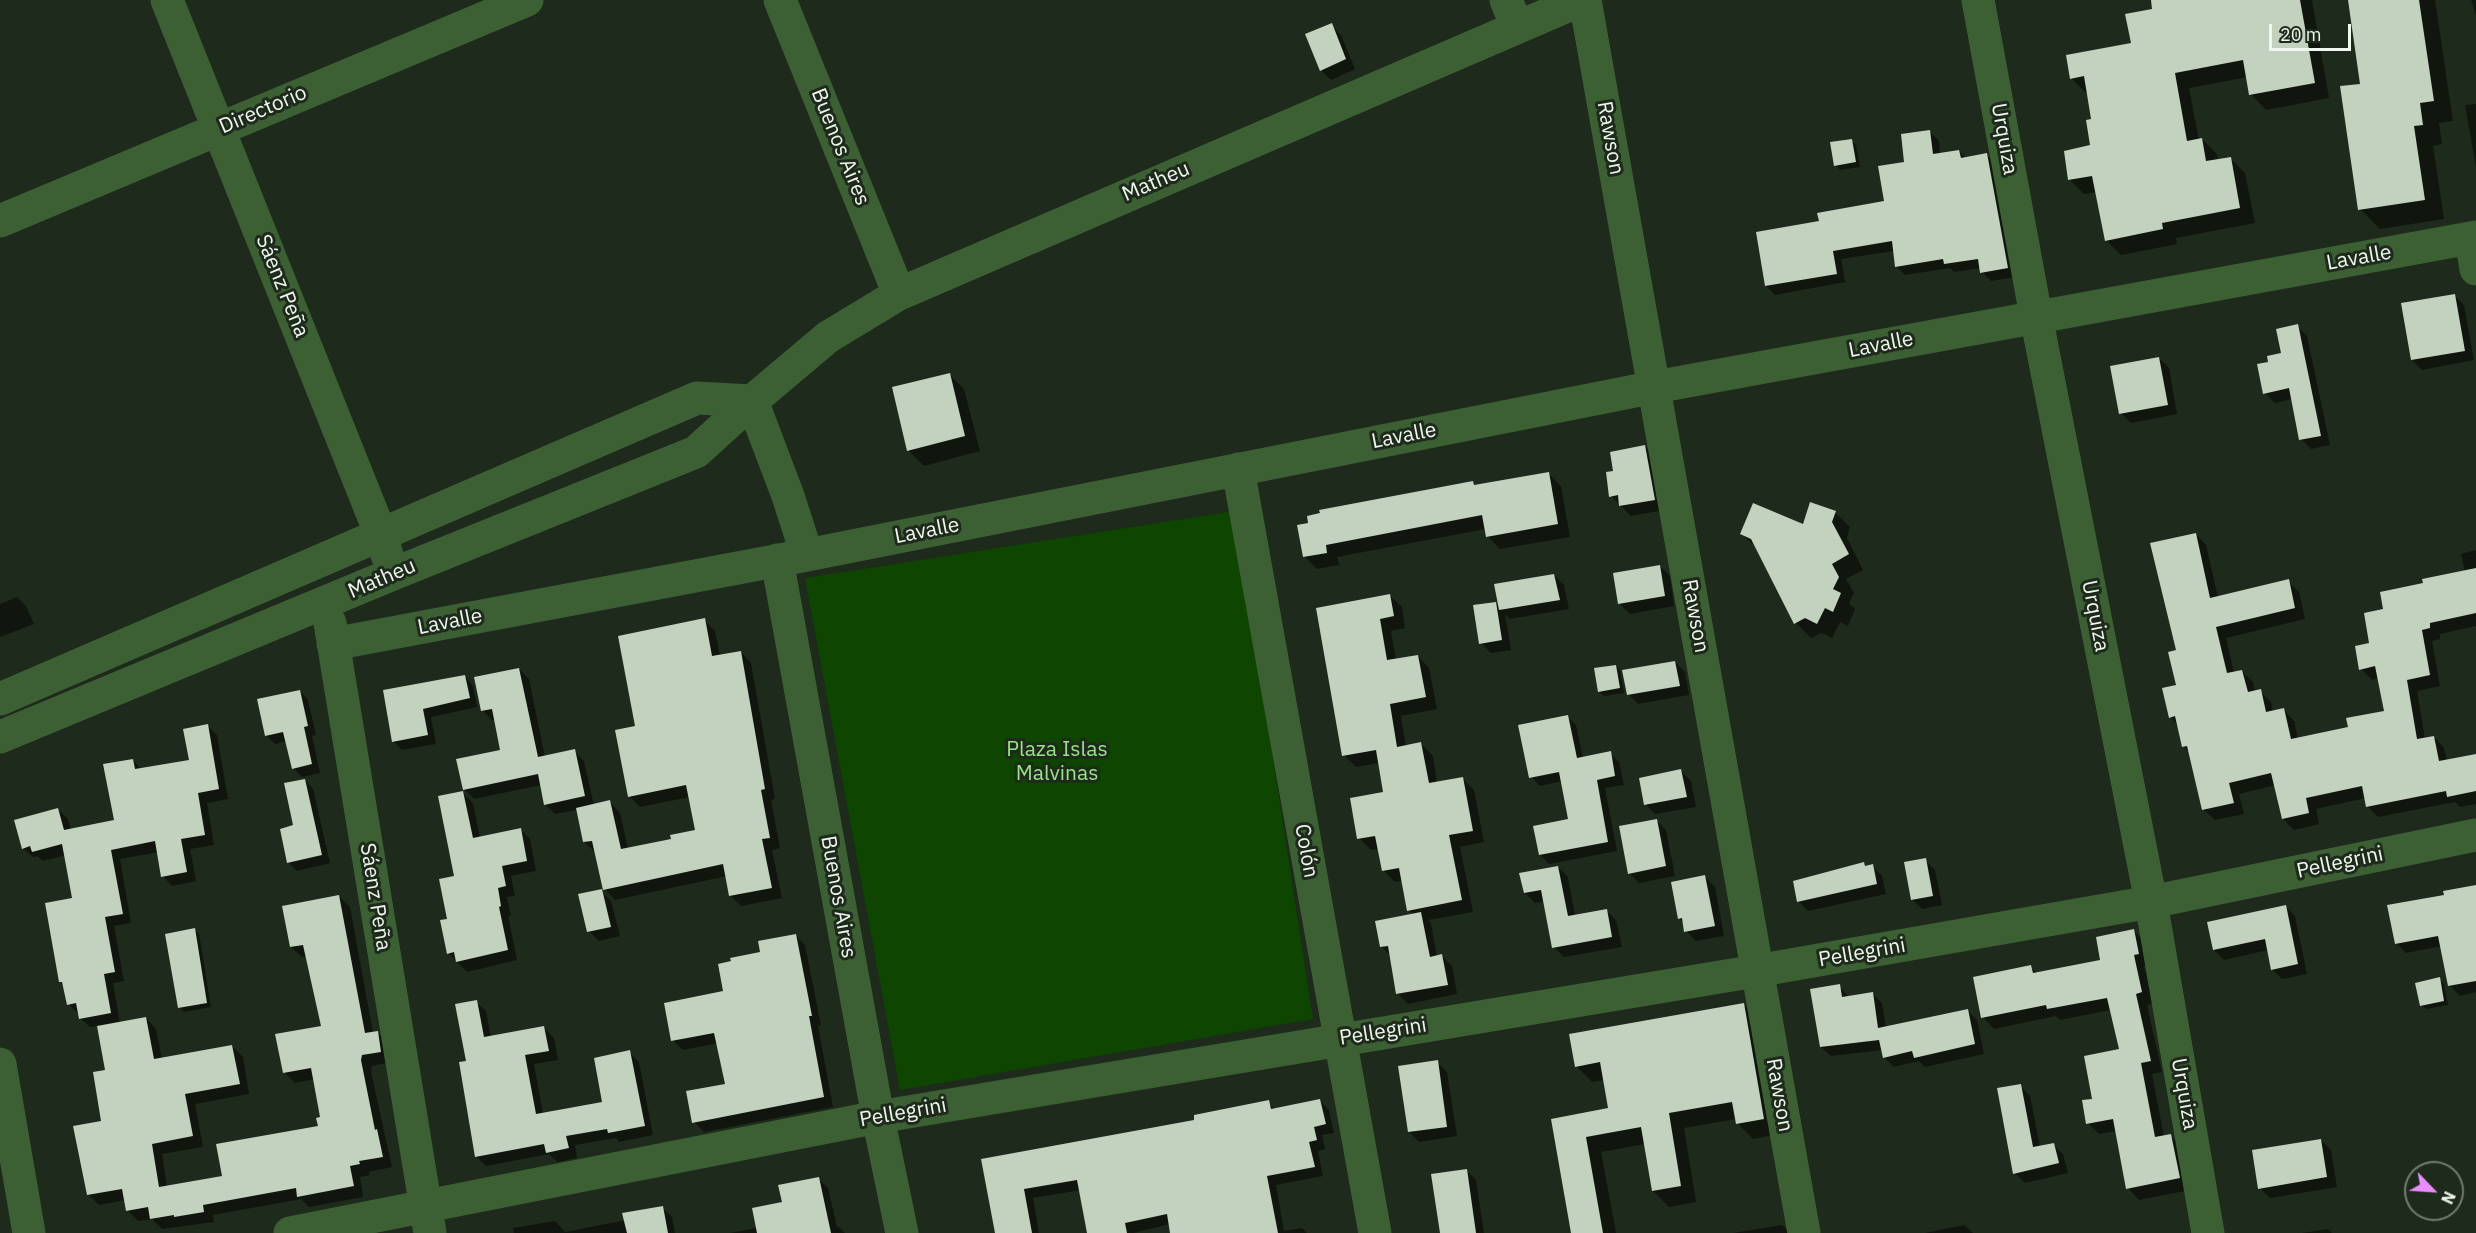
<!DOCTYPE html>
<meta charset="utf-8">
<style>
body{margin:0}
#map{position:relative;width:2476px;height:1233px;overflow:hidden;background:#1e2a1b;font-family:"IBM Plex Sans",sans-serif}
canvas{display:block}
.north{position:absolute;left:2404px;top:1161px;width:60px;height:60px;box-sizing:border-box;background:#1e2a1b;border:2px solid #727c6f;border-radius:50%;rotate:115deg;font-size:16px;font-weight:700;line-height:24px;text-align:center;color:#eff7ee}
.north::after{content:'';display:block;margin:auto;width:21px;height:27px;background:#e98dfe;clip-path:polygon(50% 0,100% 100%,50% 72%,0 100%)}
.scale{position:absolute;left:2269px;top:24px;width:82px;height:27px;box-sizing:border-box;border:3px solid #eff7ee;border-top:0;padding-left:8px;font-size:18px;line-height:21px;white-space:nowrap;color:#eff7ee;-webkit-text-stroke:4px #1e2a1b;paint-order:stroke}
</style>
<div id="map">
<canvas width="2476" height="1233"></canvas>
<div class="north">N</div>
<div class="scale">20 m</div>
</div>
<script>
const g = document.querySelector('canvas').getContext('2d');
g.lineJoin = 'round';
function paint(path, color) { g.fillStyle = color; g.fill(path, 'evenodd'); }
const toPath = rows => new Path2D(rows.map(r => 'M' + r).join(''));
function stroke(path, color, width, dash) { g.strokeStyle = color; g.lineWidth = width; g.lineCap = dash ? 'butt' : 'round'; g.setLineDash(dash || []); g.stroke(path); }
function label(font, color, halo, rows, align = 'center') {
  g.font = font + ' "IBM Plex Sans",sans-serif'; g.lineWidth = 6; g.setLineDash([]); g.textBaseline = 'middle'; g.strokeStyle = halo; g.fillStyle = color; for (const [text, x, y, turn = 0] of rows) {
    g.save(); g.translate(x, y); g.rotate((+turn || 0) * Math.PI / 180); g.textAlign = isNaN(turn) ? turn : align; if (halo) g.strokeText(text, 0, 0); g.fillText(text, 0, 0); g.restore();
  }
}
paint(toPath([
 [1235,511,1313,1019,900,1090,805,578]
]), '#0e4500');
paint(toPath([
 [2152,0,2312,0,2329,98,2266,110,2251,94,2248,77,2189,88,2199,140,2202,139,2217,154,2218,161,2230,158,2245,173,2255,223,2176,238,2177,244,2121,255,2106,240,2097,192,2084,194,2069,179,2092,146,2093,120,2088,93,2086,93,2071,78,2133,44,2154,10],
 [2349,0,2435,0,2453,121,2439,123,2442,144,2433,146,2444,219,2380,229,2360,209,2362,85],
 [2471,0,2476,0,2476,16],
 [1331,25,1341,35,1355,69,1331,80,1321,70],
 [2476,104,2476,167,2465,105],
 [1930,132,1939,141,1940,155,1959,151,1966,158,1987,155,1995,164,2016,277,1991,281,1982,272,1981,268,1954,272,1950,268,1905,275,1896,266,1894,251,1841,259,1845,282,1775,295,1766,286,1820,222,1886,202,1906,163],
 [1851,140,1856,145,1860,167,1840,170,1836,165],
 [2454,295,2464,305,2474,360,2422,370,2412,360],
 [2297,326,2307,336,2330,445,2311,449,2301,439,2292,399,2275,403,2265,393,2270,363,2283,354],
 [2159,358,2169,368,2177,414,2131,423,2121,413],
 [949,374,964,389,980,451,924,466,909,451],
 [1645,447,1655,457,1664,510,1631,516,1611,496,1615,472],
 [1548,473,1561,486,1570,537,1500,549,1487,536,1486,529,1337,557,1339,565,1317,569,1304,556,1310,524,1473,483,1476,486],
 [1835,512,1850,527,1847,538,1863,570,1846,579,1854,593,1849,603,1855,609,1848,626,1840,622,1832,638,1821,633,1811,638,1796,623,1758,549,1742,534,1804,526],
 [2196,534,2206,545,2218,597,2288,581,2299,592,2305,619,2226,638,2234,673,2242,671,2253,682,2255,692,2260,691,2271,702,2273,712,2284,710,2294,721,2298,739,2349,728,2386,712,2379,678,2372,680,2361,669,2385,610,2425,584,2465,572,2461,554,2476,550,2476,626,2440,634,2440,639,2432,641,2440,686,2417,691,2425,739,2434,737,2444,748,2447,761,2476,756,2476,804,2460,807,2455,802,2378,817,2367,806,2366,798,2316,809,2319,824,2294,830,2283,819,2276,785,2239,794,2244,814,2215,820,2204,810,2190,753,2183,746,2178,725,2170,717,2178,686,2178,651],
 [1660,566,1670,576,1674,606,1630,614,1620,604],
 [1554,575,1564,585,1569,609,1510,619,1505,614,1511,650,1491,653,1481,643,1495,603,1500,608],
 [1390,596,1402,607,1405,628,1391,631,1396,660,1418,656,1429,668,1437,709,1401,716,1406,747,1421,744,1433,756,1437,783,1462,778,1474,790,1484,842,1460,847,1473,912,1428,920,1431,923,1437,957,1442,956,1452,966,1457,994,1408,1004,1398,994,1391,956,1381,946,1414,915,1409,910,1403,881,1395,882,1383,870,1379,849,1371,850,1359,838,1385,793,1379,763,1356,767,1344,755,1317,609],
 [17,597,26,606,34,624,0,637,0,604],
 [704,620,715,631,720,656,741,652,751,663,775,799,771,800,780,848,772,850,782,898,741,906,730,895,727,876,615,900,605,889,595,852,584,842,578,810,555,814,545,804,541,785,474,799,464,789,502,751,495,720,492,720,482,710,519,669,529,679,545,757,574,751,584,761,594,806,610,802,620,813,628,849,673,840,697,831,690,797,640,807,629,796,637,727],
 [1675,662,1685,672,1689,695,1638,704,1628,694],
 [1616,666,1620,671,1624,693,1604,696,1599,692],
 [465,677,473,686,477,707,431,717,436,744,402,750,393,741,385,692],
 [300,691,308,700,316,735,312,736,320,773,302,777,293,768,287,741,275,744,266,735],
 [1567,716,1576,725,1583,758,1610,753,1619,762,1624,785,1605,788,1617,851,1549,864,1540,855,1569,820,1562,781,1540,786,1531,777],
 [208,726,217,735,228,799,207,803,214,845,190,849,196,881,172,886,163,876,159,852,120,859,131,923,114,926,124,981,113,983,120,1023,146,1018,156,1029,162,1059,232,1046,243,1057,249,1094,195,1104,203,1147,162,1154,167,1187,224,1177,319,1127,322,1118,315,1079,295,1083,284,1072,323,1027,307,956,302,957,291,947,339,896,350,907,373,1033,377,1032,388,1043,391,1062,372,1066,371,1072,392,1167,369,1172,370,1175,360,1177,363,1197,309,1207,301,1199,213,1215,214,1222,162,1229,152,1219,138,1221,127,1210,126,1200,99,1205,88,1194,103,1123,107,1071,98,1026,90,1027,80,1018,79,1014,68,1004,64,986,60,982,74,899,66,855,43,861,37,856,33,857,23,848,58,809,68,819,71,830,116,822,133,760,142,770,191,761],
 [1681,771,1691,781,1696,807,1655,814,1645,804],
 [305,780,313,789,330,863,297,871,288,862],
 [463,793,473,803,480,838,520,829,530,839,536,871,511,876,515,896,507,897,511,916,508,916,517,960,467,972,448,953,449,920,456,877],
 [1656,820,1666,830,1675,876,1639,883,1629,873],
 [1925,860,1935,870,1942,905,1922,909,1912,899],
 [1864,864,1867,867,1872,866,1882,876,1886,894,1808,911,1798,901],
 [1558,867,1568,877,1575,916,1606,910,1616,920,1622,947,1564,957,1554,947,1545,901,1535,903,1525,893],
 [1705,877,1715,887,1724,936,1696,941,1686,931,1684,923,1679,918],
 [2476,887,2476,992,2460,996,2450,986,2442,946,2406,953,2396,943,2445,896],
 [601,891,611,901,620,936,599,941,589,931],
 [2285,906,2295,916,2307,974,2282,979,2272,969,2268,950,2224,960,2214,950],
 [194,930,199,934,211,1007,184,1012,180,1008],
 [2134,931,2145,942,2150,965,2144,966,2153,1003,2147,1005,2162,1072,2152,1074,2164,1137,2170,1135,2182,1147,2190,1190,2139,1200,2128,1188,2117,1131,2099,1134,2088,1123,2094,1100,2120,1051,2111,1010,2060,1020,2056,1016,1994,1029,1983,1017,2031,967,2037,973,2102,961],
 [795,935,805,945,821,1025,818,1026,833,1107,704,1132,694,1122,727,1085,718,1043,683,1050,673,1040,725,992,762,954],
 [2439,979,2444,984,2448,1005,2426,1009,2421,1005],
 [1839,986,1849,997,1872,993,1882,1003,1886,1028,1967,1010,1977,1020,1984,1054,1925,1067,1919,1061,1894,1067,1884,1057,1883,1050,1831,1056,1821,1047],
 [476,1002,486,1011,491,1038,544,1028,554,1038,558,1060,534,1064,543,1114,604,1103,629,1052,639,1062,653,1135,619,1142,616,1138,575,1145,577,1158,557,1162,549,1154,486,1166,476,1156,468,1062],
 [1744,1005,1759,1021,1779,1134,1753,1139,1737,1123,1736,1119,1684,1128,1696,1202,1669,1207,1653,1191,1645,1144,1601,1152,1616,1233,1573,1233,1553,1120,1610,1110,1605,1080,1592,1082,1576,1066],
 [1437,1062,1447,1072,1457,1136,1419,1142,1409,1132],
 [2020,1086,2030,1096,2040,1147,2053,1144,2063,1154,2068,1173,2025,1183,2015,1173],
 [1320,1101,1329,1110,1334,1133,1322,1135,1325,1149,1318,1151,1323,1176,1276,1185,1284,1231,1302,1228,1307,1233,1171,1233,1170,1224,1134,1233,1089,1233,1081,1190,1033,1198,1039,1233,996,1233,983,1160,1196,1121,1268,1102,1276,1110],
 [2321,1140,2331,1150,2337,1187,2270,1198,2260,1188],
 [1466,1170,1476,1180,1484,1233,1442,1233],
 [818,1178,828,1188,837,1227,839,1227,845,1233,730,1233,757,1228,784,1203],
 [662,1208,672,1217,675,1233,514,1233,513,1228,555,1221,565,1232,626,1220],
 [1782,1225,1790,1233,1733,1233],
 [1964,1225,1973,1233,1925,1233],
 [2328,1229,2332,1233,2302,1233]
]), '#0007');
paint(toPath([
 [2151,0,2300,0,2315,83,2249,95,2243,60,2175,73,2187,141,2202,138,2206,161,2231,157,2240,208,2162,223,2163,229,2105,241,2092,176,2068,180,2064,151,2090,145,2086,120,2091,119,2084,76,2070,79,2066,55,2131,43,2125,14,2152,9],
 [2348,0,2419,0,2434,101,2420,103,2423,125,2414,126,2425,200,2358,210,2340,86,2360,84],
 [1332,23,1346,59,1320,71,1305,34],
 [1930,130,1933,154,1959,150,1961,158,1987,153,2008,268,1980,273,1978,259,1944,264,1943,259,1895,267,1892,241,1833,251,1837,274,1765,286,1756,232,1819,221,1817,213,1884,201,1878,166,1904,162,1901,134],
 [1852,139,1856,162,1834,166,1830,142],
 [2455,294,2465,351,2411,360,2401,303],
 [2298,324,2321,436,2299,440,2289,388,2263,394,2257,364,2268,362,2267,356,2281,353,2276,329],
 [2159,357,2168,405,2119,414,2110,366],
 [950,373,965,436,907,451,892,387],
 [1645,445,1655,500,1619,506,1618,495,1609,497,1606,472,1613,471,1610,452],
 [1549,472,1558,524,1486,537,1482,515,1326,545,1327,553,1303,557,1297,525,1308,523,1307,516,1320,513,1319,510,1473,481,1474,485],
 [1810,502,1836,511,1832,522,1849,554,1832,564,1839,577,1833,589,1841,593,1833,612,1825,608,1817,624,1805,618,1794,624,1751,539,1740,534,1753,503,1803,524],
 [2196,533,2210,598,2289,579,2295,608,2216,627,2227,673,2242,670,2248,692,2261,689,2266,712,2284,708,2291,739,2348,727,2346,718,2384,711,2375,666,2359,670,2355,646,2369,643,2364,613,2383,609,2380,592,2423,583,2422,579,2476,568,2476,613,2430,623,2430,628,2422,630,2430,675,2407,680,2417,739,2434,736,2439,761,2476,754,2476,791,2447,797,2446,791,2366,807,2362,786,2306,798,2309,813,2282,819,2271,773,2229,783,2234,803,2202,810,2187,746,2182,747,2175,716,2169,718,2162,688,2176,685,2168,652,2176,650,2150,543],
 [1660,565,1665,596,1618,604,1613,573],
 [1554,574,1560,600,1499,610,1494,584],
 [1390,594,1394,616,1380,619,1387,660,1418,655,1426,697,1390,704,1397,747,1421,742,1429,783,1463,777,1473,831,1449,835,1462,900,1407,911,1399,868,1382,871,1375,836,1357,839,1350,798,1383,792,1376,750,1342,756,1316,608],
 [1496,602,1502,640,1479,644,1473,605],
 [705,618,712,656,741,651,765,789,761,790,770,838,762,839,772,888,729,896,723,864,603,890,592,841,583,842,576,808,610,800,621,849,671,839,670,835,695,830,686,785,628,797,615,730,635,726,618,636],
 [1675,661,1680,686,1627,695,1622,670],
 [1616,665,1620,688,1598,692,1594,668],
 [519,668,538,757,575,749,585,796,544,805,538,774,463,790,456,759,500,750,492,709,481,711,474,677],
 [465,675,470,698,423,709,428,735,392,742,383,690],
 [300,690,308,726,304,727,312,764,292,769,283,732,265,736,257,699],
 [1568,715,1577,758,1611,751,1615,776,1597,780,1608,842,1539,855,1533,826,1568,819,1559,772,1529,778,1518,725],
 [208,724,219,789,198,793,205,835,181,839,187,872,161,877,155,841,111,850,123,914,105,917,115,972,104,974,111,1013,79,1019,76,1003,67,1005,62,982,59,982,45,903,72,898,62,844,32,852,30,846,22,849,14,820,58,808,64,830,114,820,103,764,133,759,135,769,189,760,183,729],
 [1681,769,1687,797,1644,805,1639,778],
 [305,779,322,855,287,863,280,829,293,825,284,783],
 [463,791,473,838,521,828,527,861,502,866,506,886,498,888,501,906,499,907,508,950,456,962,454,952,447,954,440,920,447,919,439,879,454,876,438,796],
 [1657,819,1666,866,1628,874,1619,826],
 [1926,858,1933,896,1911,900,1904,862],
 [1864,862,1865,866,1873,864,1877,884,1797,902,1793,881],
 [1558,866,1568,916,1607,909,1612,937,1552,948,1541,890,1524,893,1519,873],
 [1705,875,1715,926,1684,932,1682,918,1678,919,1671,882],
 [2476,885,2476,981,2448,986,2438,936,2395,944,2387,905,2444,895,2443,891],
 [602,889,611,927,587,932,578,894],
 [339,895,365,1033,378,1031,381,1052,362,1055,361,1060,375,1130,377,1129,383,1157,359,1161,360,1164,350,1166,354,1186,297,1197,296,1188,203,1205,204,1212,174,1217,174,1215,150,1219,148,1207,126,1211,122,1189,87,1195,73,1126,101,1121,93,1072,105,1070,97,1026,146,1017,154,1059,232,1045,240,1084,185,1094,193,1136,152,1144,159,1187,222,1176,216,1144,318,1126,316,1118,320,1117,311,1068,283,1073,275,1034,321,1026,303,945,290,947,282,906],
 [2286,905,2298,964,2271,970,2265,939,2213,950,2207,922],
 [1421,912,1430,957,1442,954,1448,985,1396,994,1388,946,1380,947,1375,921],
 [195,928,207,1003,178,1008,165,934],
 [2134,929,2139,954,2134,955,2142,992,2136,994,2151,1061,2141,1063,2155,1137,2171,1134,2180,1178,2126,1189,2113,1119,2086,1124,2082,1100,2092,1099,2084,1056,2119,1049,2107,998,2047,1009,2046,1005,1981,1018,1973,977,2031,965,2033,973,2100,960,2096,937],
 [796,934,812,1016,809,1016,824,1097,692,1123,686,1091,725,1084,714,1033,671,1041,664,1003,723,991,718,964,731,961,730,958,760,952,758,941],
 [2440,977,2444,1001,2420,1006,2415,983],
 [1840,984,1842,997,1873,992,1878,1028,1968,1009,1975,1044,1914,1058,1912,1051,1883,1058,1879,1040,1820,1047,1810,989],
 [477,1000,484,1037,544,1026,549,1051,525,1055,536,1114,602,1102,594,1058,630,1050,645,1126,608,1133,607,1129,566,1136,569,1148,546,1153,544,1144,475,1157,459,1062,466,1061,455,1004],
 [1744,1003,1764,1119,1736,1124,1732,1102,1669,1113,1681,1186,1652,1191,1641,1127,1586,1137,1603,1233,1571,1233,1551,1119,1608,1108,1600,1062,1575,1067,1569,1034],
 [1438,1060,1447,1127,1408,1132,1398,1066],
 [2021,1084,2033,1147,2054,1143,2059,1163,2013,1174,1997,1088],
 [1320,1099,1326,1124,1314,1127,1317,1140,1309,1142,1315,1167,1267,1176,1278,1233,1170,1233,1167,1214,1125,1223,1127,1233,1087,1233,1077,1180,1024,1189,1032,1233,995,1233,981,1159,1194,1120,1194,1115,1269,1100,1271,1109],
 [2321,1139,2327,1177,2258,1189,2252,1150],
 [1467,1169,1476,1233,1440,1233,1431,1174],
 [819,1177,831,1233,757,1233,752,1208,782,1202,778,1185],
 [663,1206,668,1233,627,1233,622,1213]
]), '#c2d2bf');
stroke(toPath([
 [167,0,381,535,387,555],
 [780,0,899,294],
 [1506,0,1517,27],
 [1585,0,1804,1233],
 [1978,0,2036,316,2151,902,2208,1233],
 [0,221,527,0],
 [2471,238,2476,269],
 [752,401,788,496,807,555],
 [1238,469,1375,1233],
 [777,560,878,1117,902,1233],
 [330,623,430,1233],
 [333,644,807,555,1655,387,2476,237],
 [0,699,697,398,752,401],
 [0,737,393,574,696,452,752,401,828,337,899,294,1581,0],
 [0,1064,29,1233],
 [290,1233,878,1117,1756,971,2151,902,2476,835]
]), '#3c6034', 33);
label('21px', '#eff7ee', '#1e2a1b', [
 ["Directorio",263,110,-23],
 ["Rawson",1610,138,80],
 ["Urquiza",2004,139,80],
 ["Buenos Aires",840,147,68],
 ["Matheu",1156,182,-23],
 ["Lavalle",2359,258,-10],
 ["Sáenz Peña",282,286,68],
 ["Lavalle",1881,345,-11],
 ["Lavalle",1404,436,-11],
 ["Lavalle",927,531,-11],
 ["Matheu",382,579,-23],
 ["Rawson",1695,616,80],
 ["Urquiza",2095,616,79],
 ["Lavalle",450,622,-11],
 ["Colón",1306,851,80],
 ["Pellegrini",2340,863,-12],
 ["Sáenz Peña",375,897,81],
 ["Buenos Aires",838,897,80],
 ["Pellegrini",1862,953,-10],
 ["Pellegrini",1383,1032,-9],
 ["Urquiza",2184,1094,80],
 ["Rawson",1779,1095,80],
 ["Pellegrini",903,1113,-10]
]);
label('21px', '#96e485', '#1e2a1b', [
 ["Plaza Islas",1057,750],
 ["Malvinas",1057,774]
]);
</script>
